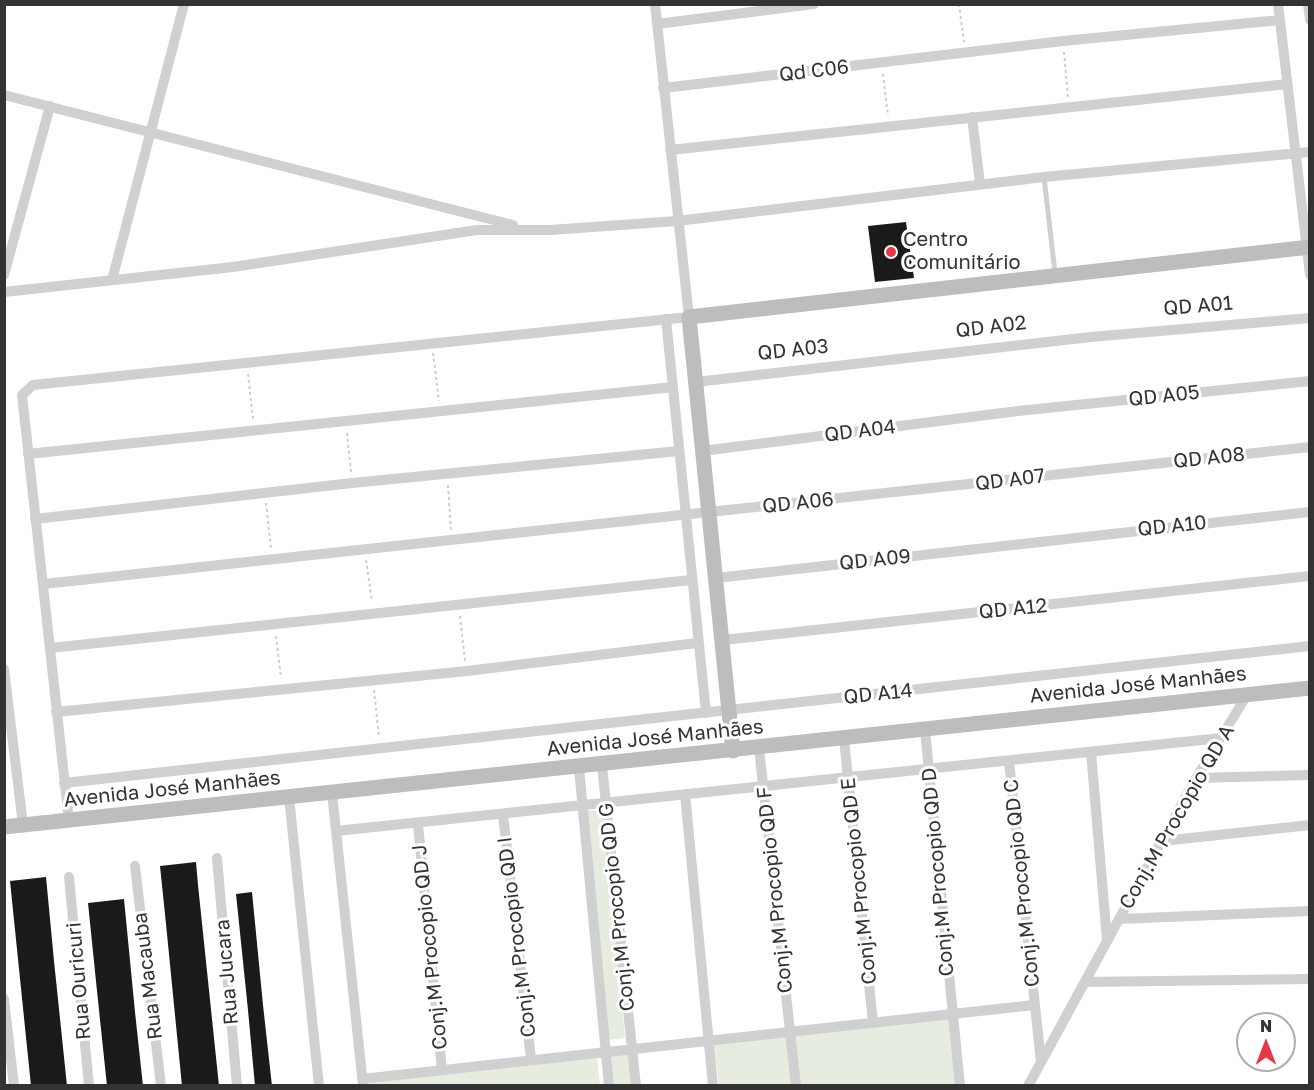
<!DOCTYPE html>
<meta charset="utf-8">
<style>
body{margin:0}
#map{position:relative;width:1314px;height:1090px;overflow:hidden;background:#fff;font-family:"Golos Text",sans-serif}
canvas{display:block}
.frame{position:absolute;inset:0;border:6px solid #333;pointer-events:none}
.north{position:absolute;left:1236px;top:1012px;width:60px;height:60px;box-sizing:border-box;background:#fff;border:2px solid #adadad;border-radius:50%;rotate:0deg;font-size:16px;font-weight:700;line-height:24px;text-align:center;color:#333}
.north::after{content:'';display:block;margin:auto;width:21px;height:27px;background:#e63946;clip-path:polygon(50% 0,100% 100%,50% 72%,0 100%)}
</style>
<div id="map">
<canvas width="1314" height="1090"></canvas>
<div class="frame"></div>
<div class="north">N</div>
</div>
<script>
const g = document.querySelector('canvas').getContext('2d');
g.lineJoin = 'round';
function paint(path, color) { g.fillStyle = color; g.fill(path, 'evenodd'); }
const toPath = rows => new Path2D(rows.map(r => 'M' + r).join(''));
function stroke(path, color, width, dash) { g.strokeStyle = color; g.lineWidth = width; g.lineCap = dash ? 'butt' : 'round'; g.setLineDash(dash || []); g.stroke(path); }
function label(font, color, halo, rows, align = 'center') {
  g.font = font + ' "Golos Text",sans-serif'; g.lineWidth = 6; g.setLineDash([]); g.textBaseline = 'middle'; g.strokeStyle = halo; g.fillStyle = color; for (const [text, x, y, turn = 0] of rows) {
    g.save(); g.translate(x, y); g.rotate((+turn || 0) * Math.PI / 180); g.textAlign = isNaN(turn) ? turn : align; if (halo) g.strokeText(text, 0, 0); g.fillText(text, 0, 0); g.restore();
  }
}
paint(toPath([
 [604,809,625,1038,608,1040,587,811],
 [949,1018,957,1085,719,1085,714,1045],
 [629,1052,632,1085,614,1085,611,1054],
 [597,1058,600,1085,371,1086,371,1083]
]), '#e6ecdf');
paint(toPath([
 [906,222,914,278,875,282,868,226],
 [196,862,198,885,219,1086,182,1086,166,924,160,866],
 [46,877,54,961,67,1086,31,1086,10,881],
 [252,892,263,1005,272,1086,255,1086,248,1010,236,894],
 [124,899,135,1012,143,1086,107,1086,97,991,88,903]
]), '#1a1a1a');
stroke(toPath([
 [959,4,964,42],
 [1064,52,1068,97],
 [883,74,888,116],
 [433,353,439,401],
 [248,374,253,419],
 [347,433,351,472],
 [448,485,451,530],
 [266,503,271,548],
 [366,560,372,601],
 [460,616,465,661],
 [276,636,281,678],
 [374,690,379,738]
]), '#cdcdcd', 2, [3, 3]);
stroke(toPath([
 [1044,177,1055,273]
]), '#d0d0d0', 5);
stroke(toPath([
 [1278,4,1310,275],
 [1308,4,1310,20],
 [657,24,814,4],
 [663,88,1063,41,1280,20],
 [4,95,513,225],
 [972,117,980,184],
 [670,150,1287,84],
 [4,275,50,106],
 [112,280,184,4],
 [4,292,233,267,477,230,550,230,677,221,1044,177,1310,152],
 [666,319,706,713],
 [696,382,1091,337,1310,318],
 [702,451,1018,411,1310,381],
 [28,454,673,387],
 [35,519,352,483,679,451],
 [716,578,1310,512],
 [44,584,1310,447],
 [723,640,1310,576],
 [50,648,691,580],
 [4,669,23,825],
 [56,712,467,671,697,643],
 [925,730,960,1086],
 [844,739,873,1023],
 [759,748,796,1086],
 [1091,752,1107,940],
 [1009,761,1041,1062],
 [602,766,636,1086],
 [579,768,609,1086],
 [1196,778,1310,775],
 [64,783,1310,646],
 [332,793,363,1085],
 [685,794,713,1086],
 [289,797,319,1086],
 [503,815,531,1059],
 [69,821,22,395,33,385,689,317,655,4],
 [418,824,442,1070],
 [336,831,1221,738],
 [1163,841,1310,825],
 [217,858,237,1086],
 [135,866,161,1086],
 [69,877,89,1086],
 [1119,919,1310,911],
 [1085,982,1310,979],
 [4,999,14,1086],
 [362,1079,1034,1005],
 [1028,1086,1196,778,1247,695]
]), '#d0d0d0', 10);
stroke(toPath([
 [733,751,689,317,1310,247],
 [4,827,1310,688]
]), '#bdbdbd', 15);
for (const [x, y, r, color] of [
 [891,252,6,"#e63946"]
]) { const dot = new Path2D(); dot.arc(x, y, r, 0, 2 * Math.PI); g.fillStyle = color; g.fill(dot); stroke(dot, '#fff', 2); }
label('20px', '#333', '#fff', [
 ["Qd C06",814,71,-7],
 ["QD A01",1198,306,-5],
 ["QD A02",991,327,-7],
 ["QD A03",793,350,-6],
 ["QD A05",1164,396,-6],
 ["QD A04",860,431,-7],
 ["QD A08",1209,458,-6],
 ["QD A07",1010,480,-7],
 ["QD A06",798,503,-6],
 ["QD A10",1172,526,-6],
 ["QD A09",875,560,-6],
 ["QD A12",1013,609,-6],
 ["Avenida José Manhães",1138,685,-6],
 ["QD A14",878,694,-6],
 ["Avenida José Manhães",655,738,-6],
 ["Avenida José Manhães",172,789,-6],
 ["Conj.M Procopio QD A",1177,817,-60],
 ["Conj.M Procopio QD D",938,872,-95],
 ["Conj.M Procopio QD E",859,881,-96],
 ["Conj.M Procopio QD C",1022,883,-96],
 ["Conj.M Procopio QD F",775,890,-96],
 ["Conj.M Procopio QD G",617,907,-96],
 ["Conj.M Procopio QD I",517,937,-97],
 ["Conj.M Procopio QD J",430,947,-96],
 ["Rua Jucara",227,972,-95],
 ["Rua Macauba",148,976,-97],
 ["Rua Ouricuri",79,981,-95]
]);
label('20px', '#333', '#fff', [
 ["Centro",903,240],
 ["Comunitário",903,263]
], 'left');
</script>
